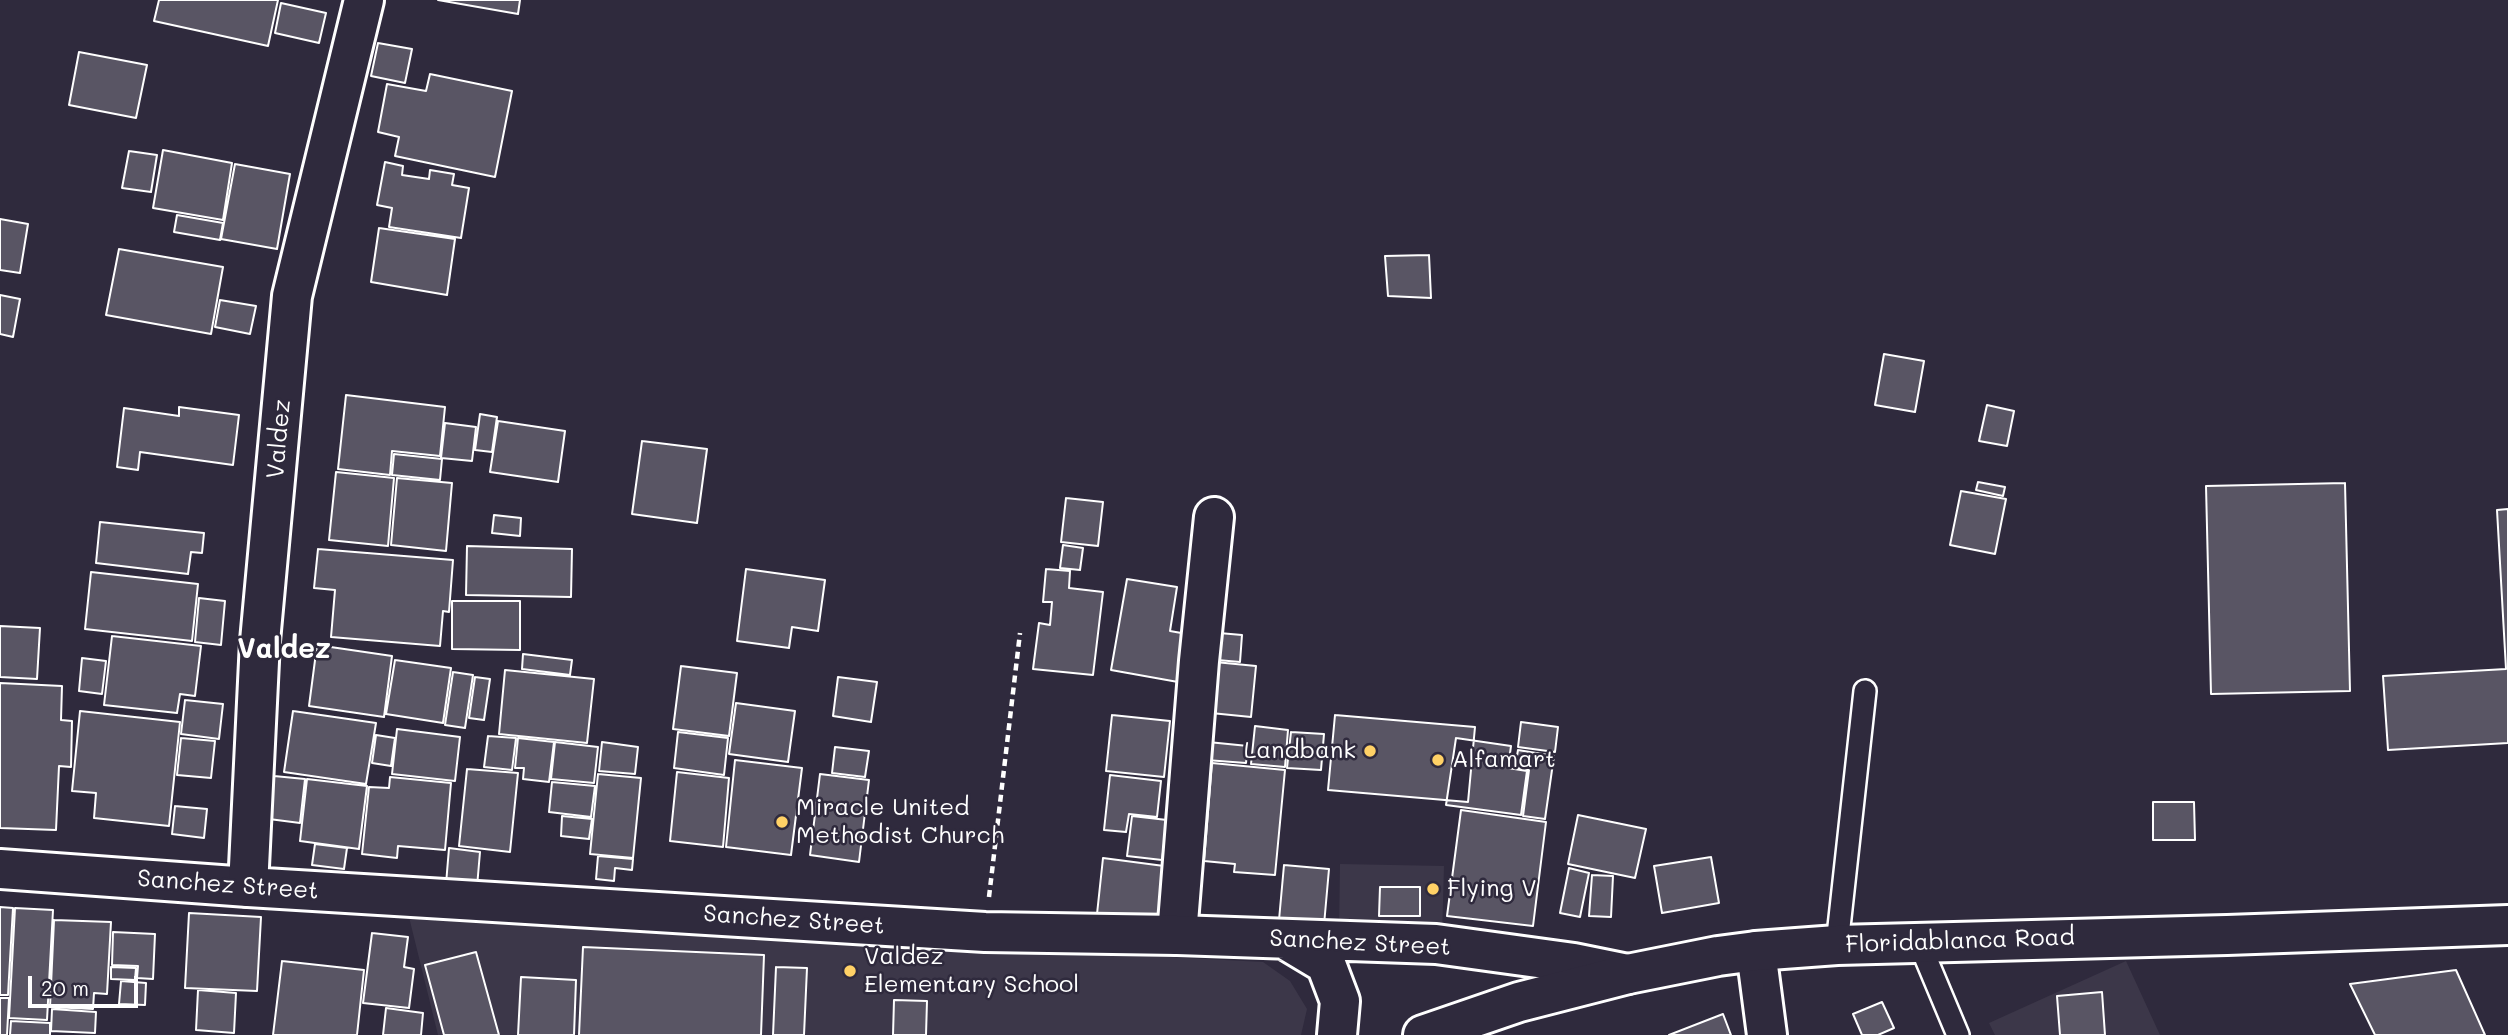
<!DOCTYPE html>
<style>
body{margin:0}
#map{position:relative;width:2508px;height:1035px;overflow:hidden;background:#2f2a3d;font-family:Mali,sans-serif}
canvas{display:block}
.scale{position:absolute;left:28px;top:976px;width:110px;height:32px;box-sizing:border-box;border:4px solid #fff;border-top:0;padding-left:9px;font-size:21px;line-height:24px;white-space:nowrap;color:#fff;-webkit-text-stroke:5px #2f2a3d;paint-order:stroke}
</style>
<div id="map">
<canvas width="2508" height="1035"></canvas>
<div class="scale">20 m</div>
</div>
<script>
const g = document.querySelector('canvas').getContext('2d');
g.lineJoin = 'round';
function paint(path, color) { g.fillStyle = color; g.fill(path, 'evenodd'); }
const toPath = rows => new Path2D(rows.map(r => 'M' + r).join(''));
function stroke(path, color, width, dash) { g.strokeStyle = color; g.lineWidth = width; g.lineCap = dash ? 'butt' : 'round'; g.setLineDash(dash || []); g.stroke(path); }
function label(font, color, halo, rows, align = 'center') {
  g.font = font + ' Mali,sans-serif'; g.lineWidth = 5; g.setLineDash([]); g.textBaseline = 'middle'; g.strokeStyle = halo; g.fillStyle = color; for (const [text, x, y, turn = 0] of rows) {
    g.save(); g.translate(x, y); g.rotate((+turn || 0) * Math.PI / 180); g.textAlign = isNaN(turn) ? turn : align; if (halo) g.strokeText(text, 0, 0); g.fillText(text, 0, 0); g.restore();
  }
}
paint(toPath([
 [1340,864,1444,866,1442,937,1339,934],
 [409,917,1263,962,1290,981,1307,1009,1301,1035,438,1035],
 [2126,961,2160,1035,1995,1035,1989,1023]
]), '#3c3749');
const building = toPath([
 [159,0,278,0,268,46,154,21,159,0],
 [438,0,520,0,518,14,438,0],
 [281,3,326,13,319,43,275,33,281,3],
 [378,43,412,49,405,83,371,76,378,43],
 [79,52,147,65,136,118,69,105,79,52],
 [430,74,512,91,495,177,395,156,399,137,378,132,387,84,426,91,430,74],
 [163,150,232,163,223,220,153,208,163,150],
 [129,151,157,155,151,192,122,188,129,151],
 [385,162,403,166,402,175,429,179,430,170,454,174,452,185,469,188,461,238,389,227,392,208,377,205,385,162],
 [235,164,290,174,277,249,221,239,235,164],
 [177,215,223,223,220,240,174,232,177,215],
 [0,219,28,224,20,273,0,270,0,219],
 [379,228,455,239,447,295,371,282,379,228],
 [119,249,223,267,211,334,106,315,119,249],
 [1429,255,1431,298,1388,296,1385,256,1429,255],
 [0,295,20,299,13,337,0,334,0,295],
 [220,300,256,306,250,334,215,327,220,300],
 [1884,354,1924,361,1915,412,1875,405,1884,354],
 [346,395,445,407,440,456,392,451,390,475,338,469,346,395],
 [1987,405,2014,411,2007,446,1979,441,1987,405],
 [179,407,239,415,233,465,140,452,138,470,117,467,124,408,179,416,179,407],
 [480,414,497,417,492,452,475,450,480,414],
 [498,421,565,431,558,482,490,472,498,421],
 [445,423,476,427,472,461,441,458,445,423],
 [642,441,707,449,697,523,632,514,642,441],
 [394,454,442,459,440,480,392,475,394,454],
 [336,472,394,478,388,546,329,540,336,472],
 [397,478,452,483,446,551,391,545,397,478],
 [1978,482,2005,487,2003,496,1976,490,1978,482],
 [2345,483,2350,691,2211,694,2206,486,2345,483],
 [1961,491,2006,499,1995,554,1950,545,1961,491],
 [1066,498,1103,502,1098,546,1061,542,1066,498],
 [2508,509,2508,743,2388,750,2383,676,2506,669,2497,510,2508,509],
 [494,515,521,518,520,536,492,533,494,515],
 [100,522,204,533,202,553,191,552,188,574,96,563,100,522],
 [1063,545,1083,548,1080,570,1060,568,1063,545],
 [467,546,572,549,571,597,466,595,467,546],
 [318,549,453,560,449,612,443,611,440,646,331,637,335,590,314,588,318,549],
 [746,569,825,580,818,631,792,627,789,648,737,641,746,569],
 [1046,569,1070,571,1069,588,1103,592,1093,675,1033,669,1039,623,1050,625,1052,602,1043,602,1046,569],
 [91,572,198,584,192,641,85,629,91,572],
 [1127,579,1177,587,1170,631,1187,634,1178,682,1111,670,1127,579],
 [199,598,225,601,221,645,195,642,199,598],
 [452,601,520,601,520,650,452,649,452,601],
 [0,626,40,628,37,679,0,677,0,626],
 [1208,632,1242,635,1240,662,1206,659,1208,632],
 [112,636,201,646,195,696,180,694,177,713,104,705,112,636],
 [317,645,392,656,384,717,309,706,317,645],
 [523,654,572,660,570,675,522,669,523,654],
 [82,658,106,661,102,694,79,691,82,658],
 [395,660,451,668,443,723,386,714,395,660],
 [1215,662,1256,666,1251,717,1211,713,1215,662],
 [681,666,737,673,729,736,673,729,681,666],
 [505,670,594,679,587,743,499,734,505,670],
 [453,672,473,675,465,728,445,725,453,672],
 [475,677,490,679,484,720,469,718,475,677],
 [838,677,877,682,871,722,833,716,838,677],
 [0,683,62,686,61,720,72,721,71,767,59,766,56,830,0,828,0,683],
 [185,700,223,704,219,739,181,734,185,700],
 [736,703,795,711,788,762,729,754,736,703],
 [80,711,180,722,169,826,94,818,96,793,72,791,80,711],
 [293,711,376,723,366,784,284,772,293,711],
 [1112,715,1170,721,1164,777,1106,771,1112,715],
 [1335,715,1475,727,1468,802,1328,790,1335,715],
 [1521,722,1558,727,1555,752,1518,747,1521,722],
 [1255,726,1288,730,1285,767,1251,764,1255,726],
 [397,729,460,737,455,781,392,774,397,729],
 [678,732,728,738,724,775,674,768,678,732],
 [1291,732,1324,734,1321,770,1287,768,1291,732],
 [376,735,395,738,391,766,372,763,376,735],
 [488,736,516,738,512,770,484,767,488,736],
 [181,738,215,741,211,778,177,775,181,738],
 [518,738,554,742,549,782,523,779,524,768,515,768,518,738],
 [1456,738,1511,746,1508,768,1527,771,1521,815,1446,805,1456,738],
 [555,742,598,747,594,783,551,779,555,742],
 [602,742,638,747,635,774,599,771,602,742],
 [1208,742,1248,746,1246,763,1206,760,1208,742],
 [835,747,869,751,865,777,832,773,835,747],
 [1518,750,1554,756,1545,819,1523,816,1529,770,1515,767,1518,750],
 [735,760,802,768,791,855,726,847,735,760],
 [1212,763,1285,770,1275,875,1234,872,1235,864,1204,861,1212,763],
 [467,769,518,773,510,852,459,846,467,769],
 [677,772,729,778,723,847,670,841,677,772],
 [598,774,641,778,633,858,590,854,598,774],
 [820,774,869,780,859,862,810,855,820,774],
 [1110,775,1161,781,1157,817,1129,814,1126,832,1104,830,1110,775],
 [274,776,305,779,300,823,269,819,274,776],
 [390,777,451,783,445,850,398,846,397,858,362,854,369,787,389,788,390,777],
 [307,779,367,786,359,849,300,841,307,779],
 [552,782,595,786,591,817,549,812,552,782],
 [2153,802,2194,802,2195,840,2153,840,2153,802],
 [175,806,207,809,204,838,172,834,175,806],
 [1461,810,1546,822,1533,926,1447,916,1461,810],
 [1578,815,1646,829,1635,878,1568,864,1578,815],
 [562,816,592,819,589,839,561,836,562,816],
 [1132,816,1167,820,1162,860,1127,856,1132,816],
 [315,844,347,848,344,869,312,865,315,844],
 [449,848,480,852,477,887,446,884,449,848],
 [598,856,633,859,632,870,615,868,614,881,596,879,598,856],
 [1711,857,1719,903,1662,913,1654,866,1711,857],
 [1103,858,1164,866,1158,921,1097,914,1103,858],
 [1284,865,1329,869,1324,925,1279,920,1284,865],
 [1569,868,1589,873,1580,917,1560,913,1569,868],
 [1592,875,1613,876,1611,917,1589,916,1592,875],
 [1380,887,1420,887,1420,916,1379,916,1380,887],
 [0,907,13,908,8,995,0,995,0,907],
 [15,908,53,910,47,1020,9,1018,15,908],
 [189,913,261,917,257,991,185,988,189,913],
 [54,920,111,922,107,994,94,993,93,1009,50,1007,54,920],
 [113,932,155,934,153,979,137,978,138,966,112,965,113,932],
 [372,933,408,937,404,967,414,969,409,1008,363,1003,372,933],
 [583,947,764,955,761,1035,579,1035,583,947],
 [476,952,499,1035,444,1035,425,965,476,952],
 [282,961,364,970,357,1035,273,1035,282,961],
 [111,967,136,968,135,980,111,979,111,967],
 [776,967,807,968,804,1035,773,1035,776,967],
 [2456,970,2485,1035,2375,1035,2350,984,2456,970],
 [521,977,576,980,574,1035,518,1035,521,977],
 [121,981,146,983,145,1005,119,1004,121,981],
 [198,990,236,993,234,1033,196,1030,198,990],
 [2102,992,2105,1035,2060,1035,2057,996,2102,992],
 [0,998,9,998,7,1035,0,1035,0,998],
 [894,1000,927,1001,926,1035,893,1035,894,1000],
 [1882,1002,1894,1028,1878,1035,1862,1035,1853,1014,1882,1002],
 [386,1008,423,1013,421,1035,383,1035,386,1008],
 [52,1009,96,1012,95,1033,51,1031,52,1009],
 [1723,1014,1731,1035,1669,1035,1723,1014],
 [11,1021,50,1023,50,1035,10,1035,11,1021]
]);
paint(building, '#595564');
stroke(building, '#fff', 2);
const lane = toPath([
 [1919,942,1958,1035],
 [1837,945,1865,691]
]);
const street = toPath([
 [0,869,248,887],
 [1177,935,1199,661,1214,517],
 [1756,951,1767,1035]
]);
const secondary = toPath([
 [364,0,292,296,260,641,248,887,985,932,1177,935,1436,944,1574,963,1628,974],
 [1286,940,1326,964,1340,1001,1337,1035]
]);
const primary = toPath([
 [1423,1035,1519,1002,1628,974,1718,956,1756,951,1837,945,2227,935,2508,925]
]);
stroke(lane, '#fff', 26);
stroke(street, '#fff', 44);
stroke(secondary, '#fff', 44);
stroke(primary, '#fff', 44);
stroke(toPath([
 [989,897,1020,633]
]), '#fff', 4.5, [7, 5]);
stroke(lane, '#2f2a3d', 21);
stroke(street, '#2f2a3d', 38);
stroke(secondary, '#2f2a3d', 38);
stroke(primary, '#2f2a3d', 38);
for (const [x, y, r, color] of [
 [1370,751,7,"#ffd166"],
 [1438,760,7,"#ffd166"],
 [782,822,7,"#ffd166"],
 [1433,889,7,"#ffd166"],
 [850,971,7,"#ffd166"]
]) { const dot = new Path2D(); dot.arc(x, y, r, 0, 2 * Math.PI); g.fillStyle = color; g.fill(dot); stroke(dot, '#2f2a3d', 2.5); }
label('24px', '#fff', '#2f2a3d', [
 ["Valdez",279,439,-85],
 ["Sanchez Street",228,885,4],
 ["Sanchez Street",794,920,4],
 ["Floridablanca Road",1960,941,-2],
 ["Sanchez Street",1360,943,3]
]);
label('24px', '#fff', '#2f2a3d', [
 ["Landbank",1356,751,"right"],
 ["Alfamart",1452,760],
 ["Miracle United",796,808],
 ["Methodist Church",796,836],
 ["Flying V",1447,889],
 ["Valdez",864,957],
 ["Elementary School",864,985]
], 'left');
label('bold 28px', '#fff', '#2f2a3d', [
 ["Valdez",284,649]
]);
</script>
